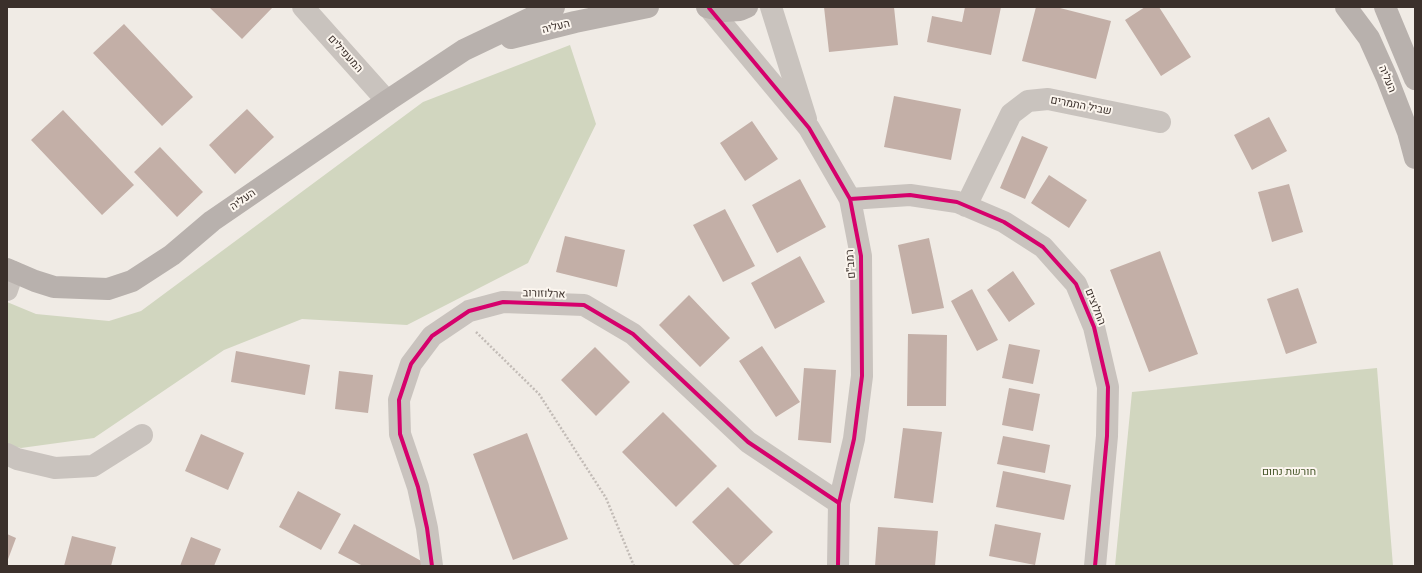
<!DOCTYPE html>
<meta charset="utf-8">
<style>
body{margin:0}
#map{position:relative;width:1422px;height:573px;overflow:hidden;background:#f0ebe5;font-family:Signika,sans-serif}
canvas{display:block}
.frame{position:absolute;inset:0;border:8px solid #3b302b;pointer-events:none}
</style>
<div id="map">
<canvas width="1422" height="573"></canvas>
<div class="frame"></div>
</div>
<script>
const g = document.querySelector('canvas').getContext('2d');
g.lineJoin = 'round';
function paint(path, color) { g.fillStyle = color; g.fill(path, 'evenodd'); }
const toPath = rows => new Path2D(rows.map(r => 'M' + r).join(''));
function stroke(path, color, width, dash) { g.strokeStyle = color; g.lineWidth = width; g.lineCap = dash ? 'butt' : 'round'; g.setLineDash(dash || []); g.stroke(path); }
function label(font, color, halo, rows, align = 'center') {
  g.font = font + ' Signika,Heebo,sans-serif'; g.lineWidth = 4; g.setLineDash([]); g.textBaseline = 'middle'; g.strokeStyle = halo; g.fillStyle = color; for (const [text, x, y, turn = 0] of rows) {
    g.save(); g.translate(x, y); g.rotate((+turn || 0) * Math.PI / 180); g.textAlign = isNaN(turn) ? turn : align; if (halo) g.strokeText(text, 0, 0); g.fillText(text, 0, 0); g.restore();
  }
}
paint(toPath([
 [570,45,596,124,528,263,407,325,302,319,224,350,94,438,21,448,7,445,7,302,36,314,109,321,141,311,423,102],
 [1377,368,1393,566,1115,566,1132,392]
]), '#d1d6bf');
paint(toPath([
 [209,7,273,7,242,39],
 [824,7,894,7,898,45,829,52],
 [965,7,1001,7,991,55,927,42,932,16,962,22],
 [1036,7,1056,7,1111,21,1096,79,1022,61],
 [1145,7,1159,7,1191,57,1161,76,1125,20],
 [124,24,193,97,162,126,93,53],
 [894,96,961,109,951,160,884,147],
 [247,109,274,137,235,174,209,145],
 [63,110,134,185,102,215,31,140],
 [1269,117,1287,151,1252,170,1234,135],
 [752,121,778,159,745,181,720,143],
 [1022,136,1048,147,1025,199,1000,188],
 [160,147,203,192,177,217,134,172],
 [1049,175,1087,200,1069,228,1031,203],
 [800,179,826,227,777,253,752,205],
 [1289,184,1303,232,1272,242,1258,192],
 [725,209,755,266,723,282,693,225],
 [565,236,625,250,617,287,556,272],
 [929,238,944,308,912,314,898,245],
 [1160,251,1198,354,1149,372,1110,270],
 [800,256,825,302,775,329,751,283],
 [1013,271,1035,304,1009,322,987,290],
 [1298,288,1317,343,1286,354,1267,299],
 [972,289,998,340,977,351,951,301],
 [689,295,730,338,700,367,659,325],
 [908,334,947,335,946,406,907,406],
 [1009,344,1040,350,1033,384,1002,378],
 [762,346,800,402,776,417,739,361],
 [595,347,630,382,596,416,561,380],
 [236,351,310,365,305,395,231,382],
 [804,368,836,370,831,443,798,440],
 [339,371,373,375,368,413,335,409],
 [1009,388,1040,394,1033,431,1002,425],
 [663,412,717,466,676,507,622,452],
 [903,428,942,432,933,503,894,498],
 [527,433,568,539,513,560,473,454],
 [201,434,244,453,228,490,185,471],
 [1003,436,1050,445,1045,473,997,464],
 [1003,471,1071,485,1064,520,996,507],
 [728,487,773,532,738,566,735,566,692,522],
 [298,491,341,514,321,550,279,527],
 [354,524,425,563,423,566,363,566,338,553],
 [995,524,1041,533,1035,565,989,556],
 [878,527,938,531,935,566,875,566],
 [7,534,16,538,7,562],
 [72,536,116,547,111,566,64,566],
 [191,537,221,549,214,566,180,566]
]), '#c3afa7');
stroke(toPath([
 [476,332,539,394,606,498,634,566]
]), '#c2bbb6', 2.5, [2, 2]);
stroke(toPath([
 [303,7,387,101],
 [771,7,806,119],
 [709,8,809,128,850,199,861,256,862,376,854,439,839,503,838,566],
 [850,199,910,195,957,202,1004,222,1043,247,1076,284,1094,327,1108,387,1107,436,1095,566],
 [966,206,1011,114,1028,101,1048,99,1160,122],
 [7,290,13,272],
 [7,454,17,459,55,468,93,466,142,435],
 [432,566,427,528,418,487,400,434,399,400,411,364,432,336,469,311,503,302,584,305,633,334,748,442,839,503]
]), '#c9c3be', 22);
stroke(toPath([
 [707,7,724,11,740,10,747,7],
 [1346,7,1369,38,1387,78,1408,132,1415,158],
 [1385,7,1415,79],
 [511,38,575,22,648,7],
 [7,269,35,281,54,287,108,289,132,281,172,255,212,221,387,101,464,50,554,7]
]), '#b8b1ad', 22);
stroke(toPath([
 [709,8,809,128,850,199,861,256,862,376,854,439,839,503,838,566],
 [850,199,910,195,957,202,1004,222,1043,247,1076,284,1094,327,1108,387,1107,436,1095,566],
 [432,566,427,528,418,487,400,434,399,400,411,364,432,336,469,311,503,302,584,305,633,334,748,442,839,503]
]), '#d6006c', 4);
label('11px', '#3b302b', '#fbf5ee', [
 ["העליה",556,27,-14],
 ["המעפילים",345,54,48],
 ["העליה",1387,79,67],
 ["שביל התמרים",1081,106,11],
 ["העליה",243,200,-35],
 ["רמב\"ם",851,264,-94],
 ["ארלוזורוב",544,294,2],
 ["החלוצים",1095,307,68]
]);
label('11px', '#4a5a2e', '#fbf5ee', [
 ["חורשת נחום",1289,472]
]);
</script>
